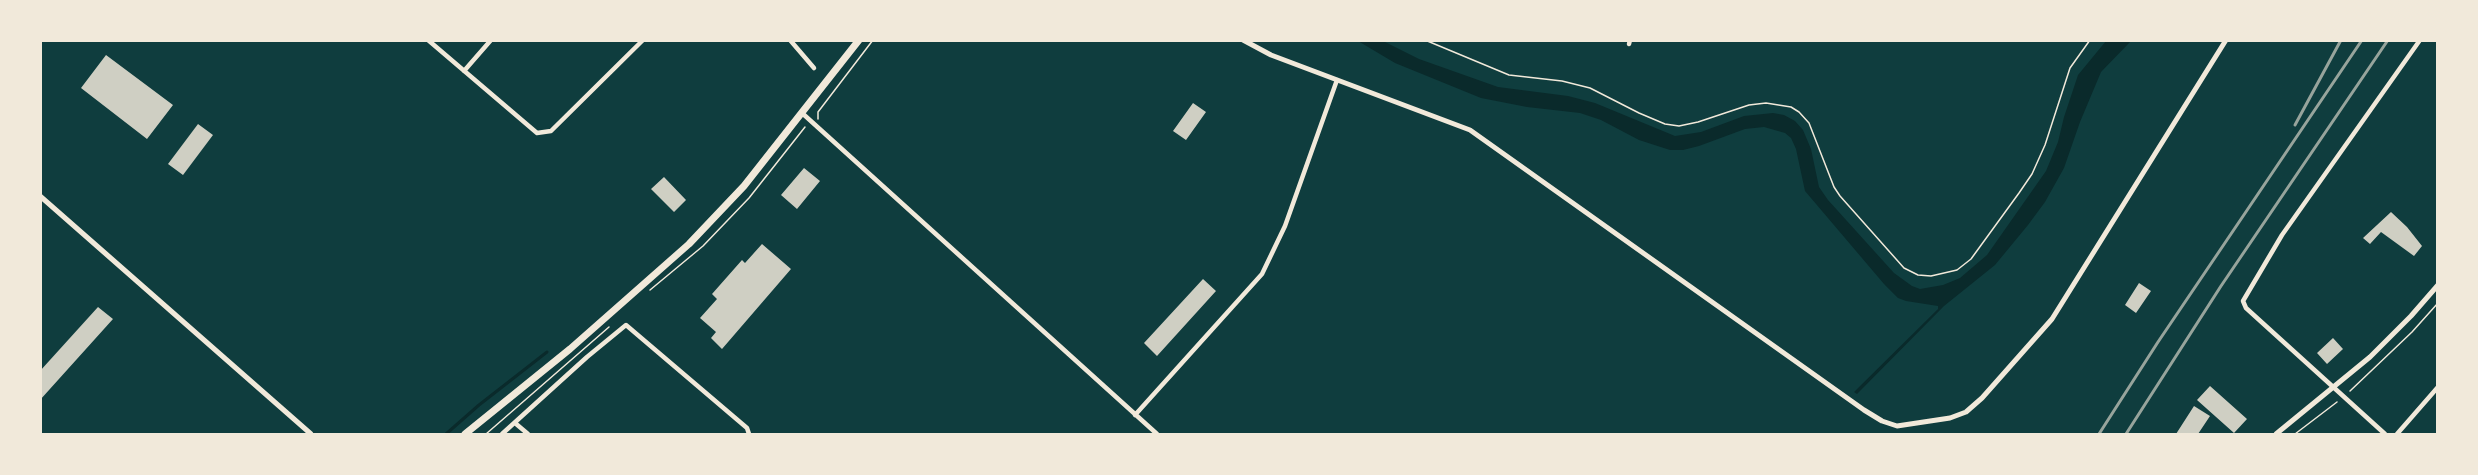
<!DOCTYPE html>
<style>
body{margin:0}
#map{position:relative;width:2478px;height:475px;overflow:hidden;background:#0f3d3e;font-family:"Open Sans",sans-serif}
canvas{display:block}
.frame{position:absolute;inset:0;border:42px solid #f1e9da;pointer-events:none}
</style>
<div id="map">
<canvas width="2478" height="475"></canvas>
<div class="frame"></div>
</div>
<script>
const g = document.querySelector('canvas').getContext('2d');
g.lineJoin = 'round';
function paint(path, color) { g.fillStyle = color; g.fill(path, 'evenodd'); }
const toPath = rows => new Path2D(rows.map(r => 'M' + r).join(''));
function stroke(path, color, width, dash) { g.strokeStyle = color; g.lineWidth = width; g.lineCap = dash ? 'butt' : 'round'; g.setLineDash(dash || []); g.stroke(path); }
paint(toPath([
 [1358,41,1383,41,1419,59,1498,87,1568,96,1595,103,1675,136,1701,132,1744,116,1773,113,1784,115,1795,121,1803,130,1811,149,1819,187,1828,200,1894,273,1912,286,1920,289,1943,285,1960,278,1987,255,2046,171,2058,142,2064,117,2078,75,2106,41,2131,41,2101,72,2080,122,2064,168,2045,202,2028,225,1995,265,1944,306,1857,394,1854,392,1938,309,1938,306,1906,301,1898,298,1884,284,1805,191,1796,149,1791,138,1785,133,1764,127,1745,129,1699,146,1683,150,1670,150,1639,140,1601,120,1580,113,1527,107,1481,98,1395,63]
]), '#0a2a2b');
stroke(toPath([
 [446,434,479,405,547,352]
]), '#0a2a2b', 3);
paint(toPath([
 [106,55,173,105,147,139,81,88],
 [1193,103,1206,112,1186,140,1173,131],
 [198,124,213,135,183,175,168,164],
 [804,168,820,181,797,209,781,195],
 [664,177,686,200,674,212,651,189],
 [2391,212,2407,227,2422,246,2414,256,2381,232,2370,244,2363,238],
 [762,244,791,269,722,349,711,338,716,332,700,318,717,299,712,294,742,260,745,263],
 [1203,279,1216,291,1157,356,1144,343],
 [2139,283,2151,291,2136,313,2125,305],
 [98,307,113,319,40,400,40,371],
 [2333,338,2343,349,2327,364,2317,353],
 [2210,386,2247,419,2234,433,2197,400],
 [2194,406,2210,416,2198,434,2176,434]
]), '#cfcfc3');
stroke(toPath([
 [1425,40,1509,75,1562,81,1590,88,1639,113,1665,124,1679,126,1698,122,1749,105,1766,103,1791,107,1799,112,1809,123,1834,187,1840,196,1904,268,1918,275,1931,276,1957,270,1971,259,2019,193,2032,174,2045,145,2070,68,2090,40],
 [818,119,818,112,873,40],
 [650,290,703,246,749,198,805,127],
 [2350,391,2412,332,2438,303],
 [486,434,609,327],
 [2295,434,2337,402]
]), '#f1e9da', 1.5);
stroke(toPath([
 [428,40,537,133,551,131,643,40],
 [790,40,814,68],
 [1629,44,1630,40],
 [464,71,491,40],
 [802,113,1157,434],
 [1135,415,1262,274,1285,226,1337,80],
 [515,423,528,434],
 [502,434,587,357,626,325,747,428,749,434],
 [2385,434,2246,308,2243,301,2282,235,2420,40],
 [2397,434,2438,387]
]), '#f1e9da', 4.5);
stroke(toPath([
 [1243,40,1271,55,1470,130,1864,410,1882,421,1897,426,1950,418,1966,412,1982,398,2052,319,2226,40],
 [40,196,311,434],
 [2276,434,2370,357,2411,316,2438,285]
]), '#f1e9da', 5);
stroke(toPath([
 [465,434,570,349,689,244,744,186,859,40]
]), '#f1e9da', 7);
stroke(toPath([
 [2295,125,2341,40],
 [2099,434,2158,342,2362,40],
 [2126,434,2221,286,2388,40]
]), '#97a49c', 3);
</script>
